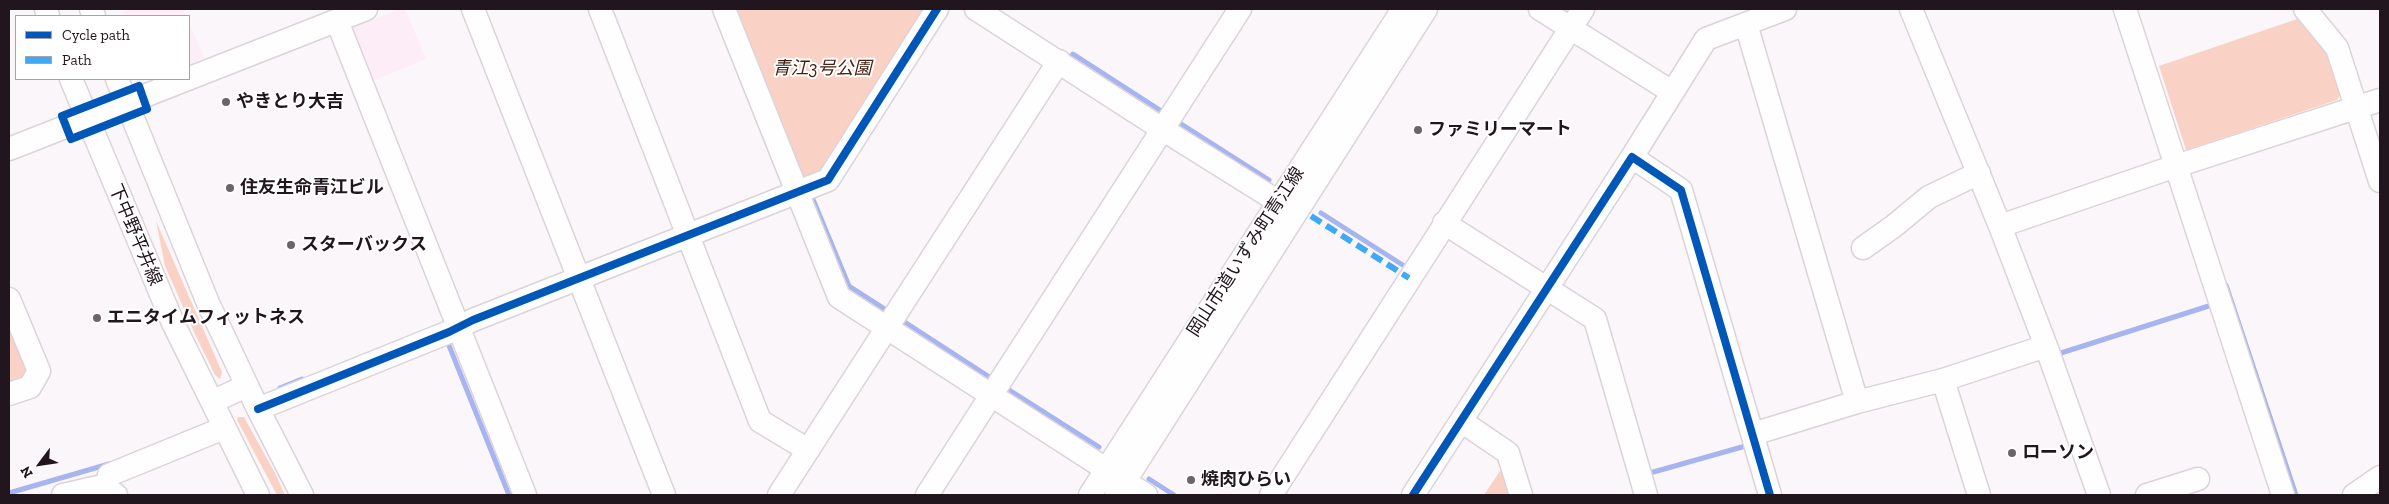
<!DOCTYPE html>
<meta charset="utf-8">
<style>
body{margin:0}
#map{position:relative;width:2389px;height:504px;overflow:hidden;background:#fbf6f9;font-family:"Zilla Slab",serif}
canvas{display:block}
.frame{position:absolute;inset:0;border:10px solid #21161e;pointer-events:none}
.legend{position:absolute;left:15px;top:15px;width:175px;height:65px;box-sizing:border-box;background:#fff;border:1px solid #a6a2a5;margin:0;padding:6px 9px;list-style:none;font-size:15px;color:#21161e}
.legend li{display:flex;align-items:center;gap:10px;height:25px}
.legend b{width:25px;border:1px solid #a6a2a5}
.north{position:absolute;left:15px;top:439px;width:50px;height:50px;-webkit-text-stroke:4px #fff;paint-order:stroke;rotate:239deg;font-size:14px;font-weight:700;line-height:20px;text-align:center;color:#21161e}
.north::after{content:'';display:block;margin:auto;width:18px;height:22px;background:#21161e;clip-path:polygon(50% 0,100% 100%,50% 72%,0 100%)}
</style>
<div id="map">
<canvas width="2389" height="504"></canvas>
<div class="frame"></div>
<ul class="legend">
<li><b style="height:6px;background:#0057b8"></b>Cycle path</li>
<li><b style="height:6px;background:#3fa9f5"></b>Path</li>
</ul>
<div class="north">N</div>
</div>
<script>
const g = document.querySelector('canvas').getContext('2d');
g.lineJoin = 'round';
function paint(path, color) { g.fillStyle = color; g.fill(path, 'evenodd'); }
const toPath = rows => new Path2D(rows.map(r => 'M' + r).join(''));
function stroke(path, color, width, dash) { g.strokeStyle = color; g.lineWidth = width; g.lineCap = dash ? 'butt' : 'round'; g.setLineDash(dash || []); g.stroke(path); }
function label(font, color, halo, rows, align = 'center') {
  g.font = font + ' "Zilla Slab","Noto Sans JP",serif'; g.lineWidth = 4; g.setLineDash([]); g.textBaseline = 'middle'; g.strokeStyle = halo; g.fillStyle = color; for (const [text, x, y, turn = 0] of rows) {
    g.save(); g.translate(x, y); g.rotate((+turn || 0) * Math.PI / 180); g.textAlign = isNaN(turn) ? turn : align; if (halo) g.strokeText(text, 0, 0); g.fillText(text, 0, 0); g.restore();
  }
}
paint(toPath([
 [122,9,183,9,186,16,125,16],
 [399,9,405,9,426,59,372,81,350,29],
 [189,22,204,58,189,64]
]), '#fdedf7');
paint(toPath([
 [736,9,931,9,825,175,802,179],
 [2300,18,2329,52,2341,94,2337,100,2186,150,2159,66],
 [156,221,222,372,220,379,215,375,195,334,165,266],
 [9,321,29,371,23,381,9,387],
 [238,417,244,417,276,475,285,495,277,495,237,420],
 [1506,462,1515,495,1484,495]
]), '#f9d2c5');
stroke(toPath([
 [1068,61,1073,54,1166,114],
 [1175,120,1269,180],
 [812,197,849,286,891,313],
 [1321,213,1409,269],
 [2226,285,2296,495],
 [900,319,994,380],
 [446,338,509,495],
 [2061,353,2215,304],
 [1003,386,1099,447],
 [280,388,302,379],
 [1649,470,1650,473,1749,445],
 [1149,479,1174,495],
 [9,493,109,464]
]), '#a6b4f0', 5);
const minor = toPath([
 [46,9,48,16],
 [91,9,94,16],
 [473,9,664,495],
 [600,9,760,421,808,450],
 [724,9,839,297,1146,495],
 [976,9,1162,129,1290,209],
 [1540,9,1672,92],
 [1911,9,2000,226,2046,346,2099,495],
 [2125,9,2283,495],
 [2305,9,2337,48,2380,181],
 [337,21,525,495],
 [1746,24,1857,402],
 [71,79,173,323,258,495],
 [117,79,208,303,258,409,302,495],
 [9,149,366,9],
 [1632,157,1706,39,1785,9],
 [1444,223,1595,319,1646,495],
 [2000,226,2176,166,2380,100],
 [1863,248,1894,226,1929,197,1979,173],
 [9,299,39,371,30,387,9,394],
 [1943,380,1979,495],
 [212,402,246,386],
 [258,409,449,332,473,320,828,180,937,9],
 [1461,421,1508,453,1521,495],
 [1753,434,1857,402,1943,380,2046,346],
 [106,488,109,475,224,428],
 [63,495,98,487,106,488,116,495],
 [779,495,1059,61],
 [927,495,1240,9],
 [1090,495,1403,9],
 [1116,495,1426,9],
 [1271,495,1583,9],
 [1413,495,1632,157,1681,190,1770,495],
 [2147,495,2198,479],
 [2354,495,2380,477]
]);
stroke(minor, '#dcd3d9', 25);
stroke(minor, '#fefefe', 22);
stroke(toPath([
 [1311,216,1409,278]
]), '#3fa9f5', 6, [12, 6]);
stroke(toPath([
 [139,86,147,109,71,139,62,116,139,86],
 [258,409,449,332,473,320,828,180,937,9],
 [1413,495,1632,157,1681,190,1770,495]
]), '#0057b8', 8);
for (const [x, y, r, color] of [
 [226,102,5,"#6d646b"],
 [1418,130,5,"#6d646b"],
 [230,188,5,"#6d646b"],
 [291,245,5,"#6d646b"],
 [97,318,5,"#6d646b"],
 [2012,453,5,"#6d646b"],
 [1191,480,5,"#6d646b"]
]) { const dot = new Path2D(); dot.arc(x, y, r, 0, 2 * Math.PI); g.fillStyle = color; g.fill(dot); stroke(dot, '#fff', 2); }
label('italic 18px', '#462011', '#fff', [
 ["青江3号公園",822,69]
]);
label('bold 18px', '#21161e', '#fff', [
 ["やきとり大吉",236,102],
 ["ファミリーマート",1428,130],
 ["住友生命青江ビル",240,188],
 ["スターバックス",301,245],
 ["エニタイムフィットネス",107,318],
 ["ローソン",2022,453],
 ["焼肉ひらい",1201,480]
], 'left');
label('18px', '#21161e', '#fff', [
 ["下中野平井線",135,235,67],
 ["岡山市道いずみ町青江線",1246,252,-57]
]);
</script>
